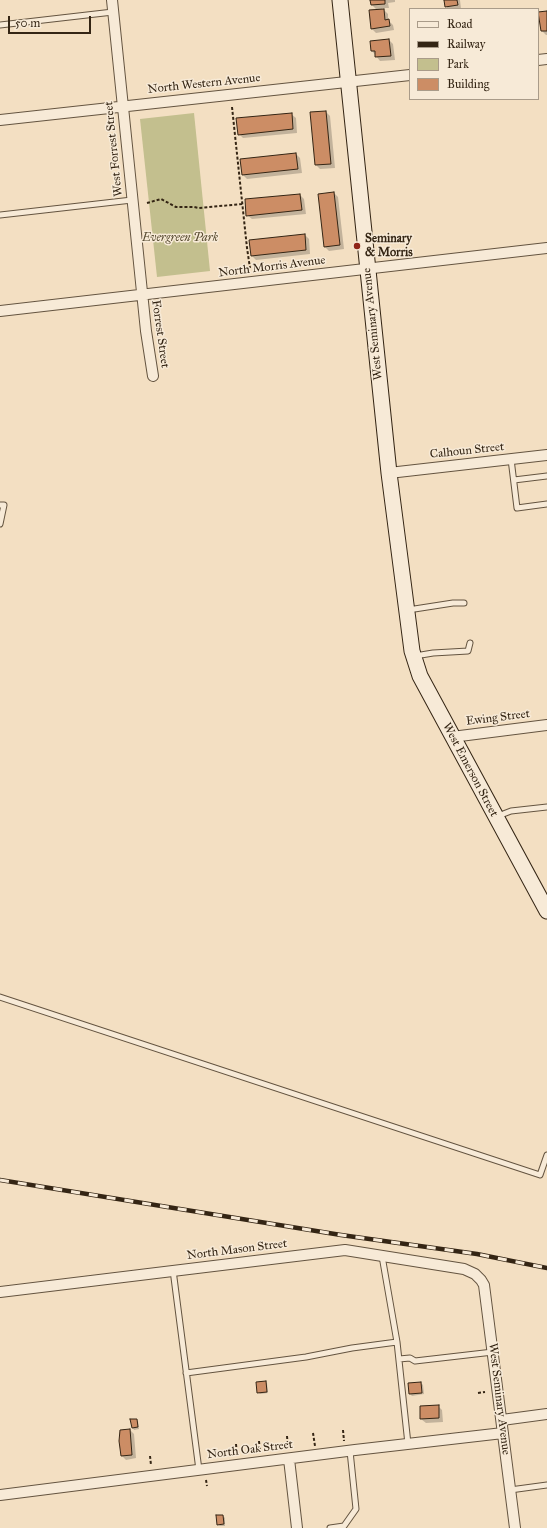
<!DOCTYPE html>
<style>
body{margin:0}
#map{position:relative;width:547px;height:1528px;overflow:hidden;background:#f3dfc2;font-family:"IM FELL Great Primer",serif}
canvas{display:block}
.legend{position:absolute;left:409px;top:8px;width:130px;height:92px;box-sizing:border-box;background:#f7ead7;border:1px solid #a99b89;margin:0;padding:5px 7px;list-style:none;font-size:12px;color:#342514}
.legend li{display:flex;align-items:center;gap:8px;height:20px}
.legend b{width:20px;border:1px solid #a99b89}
.scale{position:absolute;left:8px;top:16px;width:83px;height:18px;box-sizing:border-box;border:2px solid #342514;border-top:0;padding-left:5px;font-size:12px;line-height:14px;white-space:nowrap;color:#342514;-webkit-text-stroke:3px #f7ead7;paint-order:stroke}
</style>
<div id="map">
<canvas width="547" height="1528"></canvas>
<ul class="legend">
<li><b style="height:5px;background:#f7ead7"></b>Road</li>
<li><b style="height:5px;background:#342514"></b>Railway</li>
<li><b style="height:11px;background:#c3bf8e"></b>Park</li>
<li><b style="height:11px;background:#cc8d65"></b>Building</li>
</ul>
<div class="scale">50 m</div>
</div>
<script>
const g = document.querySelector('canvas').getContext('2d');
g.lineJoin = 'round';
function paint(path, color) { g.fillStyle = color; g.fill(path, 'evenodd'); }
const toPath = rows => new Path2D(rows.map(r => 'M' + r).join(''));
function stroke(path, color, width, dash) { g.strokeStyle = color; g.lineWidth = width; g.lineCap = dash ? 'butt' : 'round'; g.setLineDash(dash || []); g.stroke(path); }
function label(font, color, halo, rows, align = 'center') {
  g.font = font + ' "IM FELL Great Primer",serif'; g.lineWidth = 3; g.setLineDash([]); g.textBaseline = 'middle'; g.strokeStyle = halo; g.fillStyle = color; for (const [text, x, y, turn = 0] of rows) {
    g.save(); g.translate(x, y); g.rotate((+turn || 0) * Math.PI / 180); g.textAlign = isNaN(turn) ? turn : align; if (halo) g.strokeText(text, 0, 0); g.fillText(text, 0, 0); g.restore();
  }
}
paint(toPath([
 [194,113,210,271,157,277,140,119]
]), '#c3bf8e');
paint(toPath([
 [371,0,395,0,395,2,388,3,389,8,382,8,388,14,388,20,393,25,394,30,376,33,372,29,377,10,372,5],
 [445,0,460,0,461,9,448,9,446,6],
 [547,12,547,35,546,35,542,31],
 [389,40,393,44,395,60,380,61,372,51],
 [326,112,330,116,335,168,320,169,316,165],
 [291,114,296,118,297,133,243,138,239,134],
 [296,154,300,158,302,173,247,179,243,175],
 [334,193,338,197,344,249,329,251,325,247],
 [300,195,304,199,306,214,252,219,247,215],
 [305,235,309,239,310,254,256,260,252,256],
 [265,1382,267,1383,268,1393,260,1394,258,1392],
 [421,1383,423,1385,424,1394,412,1396,410,1394],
 [438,1406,442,1410,443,1422,426,1423,421,1419],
 [136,1420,138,1421,139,1429,134,1430,133,1428],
 [130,1430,134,1434,136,1458,126,1460,122,1456],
 [223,1516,225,1518,225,1526,220,1526,218,1524]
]), '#0003');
const building = toPath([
 [370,0,385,0,385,4,371,5,370,0],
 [444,0,457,0,458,5,445,7,444,0],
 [384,9,385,20,389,19,390,26,371,29,369,10,384,9],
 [547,11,547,31,541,31,538,12,547,11],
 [389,39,391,56,375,57,375,51,371,51,370,41,389,39],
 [326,111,331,164,315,165,310,112,326,111],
 [292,113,293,129,238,135,236,118,292,113],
 [296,153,298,169,242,175,240,159,296,153],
 [334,192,340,245,324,247,318,194,334,192],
 [300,194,302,210,246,216,245,199,300,194],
 [305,234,306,250,251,256,249,240,305,234],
 [266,1381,267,1392,257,1393,256,1382,266,1381],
 [421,1382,422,1393,409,1394,408,1383,421,1382],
 [439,1405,439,1418,420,1419,420,1406,439,1405],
 [130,1419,137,1419,138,1427,132,1428,130,1419],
 [130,1429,132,1455,121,1456,119,1441,120,1430,130,1429],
 [216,1515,223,1515,224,1524,217,1525,216,1515]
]);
paint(building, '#cc8d65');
stroke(building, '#342514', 1);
const lane = toPath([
 [0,25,113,12],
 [0,215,132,200],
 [511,459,517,508,547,504],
 [514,480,547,476],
 [0,505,4,505,0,524],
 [408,610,453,603,464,603],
 [415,656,433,653,468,651,470,643],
 [498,816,511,811,547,807],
 [0,997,540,1175,547,1155],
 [382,1256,397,1342,408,1444],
 [173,1270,199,1470],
 [399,1359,410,1358,415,1361,493,1352],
 [186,1373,306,1357,352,1348,397,1342],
 [510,1490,547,1485],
 [330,1528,344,1526,356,1509,350,1451]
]);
const street = toPath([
 [112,0,146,331,153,376],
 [538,60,547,59],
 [0,120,410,75],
 [0,311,547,248],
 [389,473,547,455],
 [452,737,547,725],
 [0,1292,345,1250,464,1269,475,1274,481,1280,484,1285,515,1528],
 [502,1420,547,1414],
 [289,1459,297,1528],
 [0,1495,355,1450,503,1433]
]);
const secondary = toPath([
 [340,0,389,473,412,651,420,676,547,911]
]);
stroke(lane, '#645440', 7);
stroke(street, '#645440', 12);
stroke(secondary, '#342514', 17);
stroke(toPath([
 [232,107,247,248,250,268],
 [147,203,161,199,176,207,194,207,199,208,242,204],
 [478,1393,485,1392],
 [343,1430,344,1441],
 [313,1433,315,1446],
 [287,1436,288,1448],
 [259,1441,260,1452],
 [236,1444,237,1455],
 [214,1450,215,1457],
 [150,1456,151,1465],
 [206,1480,207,1486]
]), '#342514', 2, [3, 2]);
stroke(lane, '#f7ead7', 5);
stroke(street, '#f7ead7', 10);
stroke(secondary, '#f7ead7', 15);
const rail = toPath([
 [0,1180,341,1235,477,1254,547,1268]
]);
stroke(rail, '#342514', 4.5);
stroke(rail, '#f7ead7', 3, [9]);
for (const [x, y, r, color] of [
 [357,246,4,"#8f2418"]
]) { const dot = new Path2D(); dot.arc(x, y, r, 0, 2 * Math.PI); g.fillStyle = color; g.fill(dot); stroke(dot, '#f7ead7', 1.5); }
label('12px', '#342514', '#f7ead7', [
 ["North Western Avenue",204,84,-6],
 ["West Forrest Street",114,149,-96],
 ["North Morris Avenue",272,267,-7],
 ["West Seminary Avenue",373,324,-96],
 ["Forrest Street",160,334,82],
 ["Calhoun Street",467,451,-6],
 ["Ewing Street",498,718,-7],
 ["West Emerson Street",470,770,62],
 ["North Mason Street",237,1250,-7],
 ["West Seminary Avenue",499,1399,83],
 ["North Oak Street",250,1450,-7]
]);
label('italic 12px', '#584c32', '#f7ead7', [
 ["Evergreen Park",180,238]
]);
label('bold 12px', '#342514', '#f7ead7', [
 ["Seminary",365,239],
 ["& Morris",365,253]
], 'left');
</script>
